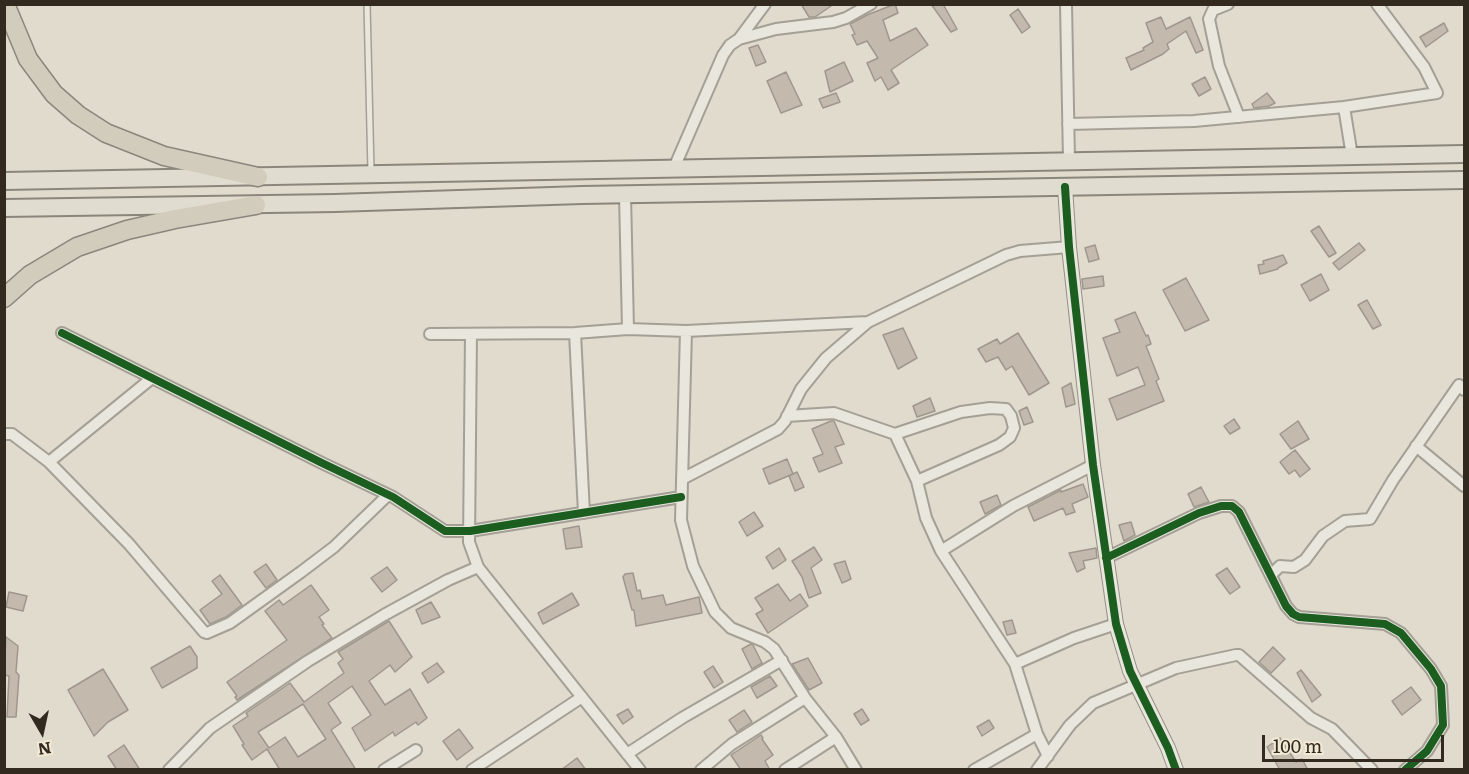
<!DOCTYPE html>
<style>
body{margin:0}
#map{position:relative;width:1469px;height:774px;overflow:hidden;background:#e0dbcc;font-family:Literata,serif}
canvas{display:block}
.frame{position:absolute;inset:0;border:6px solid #32291f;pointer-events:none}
.north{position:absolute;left:12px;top:702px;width:60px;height:60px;-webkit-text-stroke:4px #f0e9d3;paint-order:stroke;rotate:171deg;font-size:16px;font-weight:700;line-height:24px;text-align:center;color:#32291f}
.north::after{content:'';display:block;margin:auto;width:21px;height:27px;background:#32291f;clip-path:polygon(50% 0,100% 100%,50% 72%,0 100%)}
.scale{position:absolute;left:1262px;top:735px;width:182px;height:27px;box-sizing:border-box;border:3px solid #32291f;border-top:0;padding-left:8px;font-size:18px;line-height:21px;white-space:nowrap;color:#32291f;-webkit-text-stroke:4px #f0e9d3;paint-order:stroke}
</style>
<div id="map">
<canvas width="1469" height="774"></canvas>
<div class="frame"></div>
<div class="north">N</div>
<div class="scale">100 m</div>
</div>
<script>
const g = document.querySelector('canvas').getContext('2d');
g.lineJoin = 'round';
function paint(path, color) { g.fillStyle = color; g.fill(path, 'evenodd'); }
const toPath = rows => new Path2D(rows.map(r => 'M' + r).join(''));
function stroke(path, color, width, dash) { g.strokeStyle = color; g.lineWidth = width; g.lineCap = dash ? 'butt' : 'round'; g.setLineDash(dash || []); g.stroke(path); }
const building = toPath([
 [801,4,834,4,815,17,809,17,801,4],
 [895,4,898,13,883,20,890,41,916,28,928,45,891,70,899,83,888,90,881,77,875,81,867,63,878,58,867,41,857,45,852,35,855,34,850,24,867,15,895,4],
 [931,4,943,4,957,29,951,32,931,4],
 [1018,9,1030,27,1022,33,1010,15,1018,9],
 [1161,17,1166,29,1190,17,1203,50,1196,53,1186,31,1167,44,1169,49,1163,54,1131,70,1126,58,1144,50,1143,48,1153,42,1146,23,1161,17],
 [1444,23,1448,31,1426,47,1420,37,1444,23],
 [758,45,766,62,756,66,749,48,758,45],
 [844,62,853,81,830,92,825,71,844,62],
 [786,72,802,105,781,113,767,81,786,72],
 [1205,77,1211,89,1199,96,1192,84,1205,77],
 [836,93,840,102,823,108,819,99,836,93],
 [1267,93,1275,103,1269,106,1254,108,1252,104,1267,93],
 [1319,226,1336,253,1329,257,1311,231,1319,226],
 [1359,243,1365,250,1339,270,1333,263,1359,243],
 [1095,245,1099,259,1089,262,1085,248,1095,245],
 [1283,255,1287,263,1278,268,1278,269,1260,274,1258,265,1264,264,1263,261,1283,255],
 [1321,274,1329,290,1310,301,1301,285,1321,274],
 [1103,276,1104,286,1083,289,1082,279,1103,276],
 [1186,278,1209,320,1185,331,1163,290,1186,278],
 [1367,300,1381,325,1373,329,1358,305,1367,300],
 [1135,312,1146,336,1148,335,1151,344,1146,346,1159,379,1156,381,1164,401,1117,420,1109,399,1145,385,1138,367,1117,376,1103,338,1120,332,1115,320,1135,312],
 [903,328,917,358,898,369,883,335,903,328],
 [1018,333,1049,383,1029,395,1012,366,1006,370,998,357,986,362,978,349,997,339,1000,344,1018,333],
 [1071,383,1075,404,1066,407,1062,388,1071,383],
 [930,398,935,411,917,417,913,406,930,398],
 [1027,407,1033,422,1024,425,1019,411,1027,407],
 [1234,419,1240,428,1230,434,1224,426,1234,419],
 [831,421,834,421,844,444,835,447,842,463,819,472,813,458,823,454,812,429,831,421],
 [1298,421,1309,439,1291,449,1280,434,1298,421],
 [1295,450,1310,469,1300,477,1295,470,1289,474,1280,462,1295,450],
 [787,459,793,474,769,484,763,469,787,459],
 [797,472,804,487,795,491,789,476,797,472],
 [1083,484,1088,497,1072,504,1075,512,1066,515,1063,508,1034,521,1028,507,1061,490,1061,492,1083,484],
 [1201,487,1209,502,1194,507,1188,494,1201,487],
 [997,495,1001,505,985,514,980,502,997,495],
 [754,512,763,526,747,536,739,522,754,512],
 [1131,522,1135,535,1124,541,1119,525,1131,522],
 [579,526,582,547,566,549,563,529,579,526],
 [814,547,822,560,811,568,821,593,809,598,802,577,792,561,814,547],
 [779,548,786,560,773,569,766,557,779,548],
 [1096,548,1097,558,1083,561,1085,568,1077,572,1069,553,1096,548],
 [845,561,851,579,842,583,834,564,845,561],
 [266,564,277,580,266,588,254,572,266,564],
 [387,567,397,580,382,592,371,578,387,567],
 [1227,568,1240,587,1230,594,1216,575,1227,568],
 [633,573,637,591,640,590,642,599,663,595,666,605,699,597,702,613,636,626,634,610,632,610,623,577,625,574,633,573],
 [220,575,242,605,226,617,210,624,200,610,222,594,212,581,220,575],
 [778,584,790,601,800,594,808,606,768,633,756,614,763,610,755,598,778,584],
 [311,585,329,610,319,617,324,624,322,625,332,638,237,700,235,697,237,696,227,682,287,640,265,611,279,600,283,605,311,585],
 [9,592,27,596,23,611,6,607,9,592],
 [572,593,579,605,543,624,538,613,572,593],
 [431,602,440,617,422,624,416,610,431,602],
 [1012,620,1016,633,1007,635,1003,622,1012,620],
 [389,621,412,657,395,672,390,665,369,681,385,705,410,689,427,718,418,725,416,722,395,736,393,732,365,751,352,728,371,715,352,686,328,703,341,723,331,730,356,770,280,770,267,749,252,760,242,745,244,744,233,726,248,716,246,713,290,683,304,702,344,673,338,663,343,659,338,652,389,621],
 [303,704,326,739,298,757,285,737,269,748,258,732,303,704],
 [6,637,18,646,16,672,19,675,16,717,7,717,9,676,4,675,6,637],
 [751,644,753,645,762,663,752,669,742,649,751,644],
 [190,646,197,657,197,668,162,688,151,668,190,646],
 [1273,647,1285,659,1271,673,1259,662,1273,647],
 [808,658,822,683,809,690,792,664,808,658],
 [437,663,444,672,428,683,422,673,437,663],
 [713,666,723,682,714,688,704,672,713,666],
 [103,669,128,710,108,722,94,736,68,690,103,669],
 [1301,670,1321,695,1312,702,1297,673,1301,670],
 [770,676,777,686,757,698,751,687,770,676],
 [1411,687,1421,700,1402,715,1392,701,1411,687],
 [628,709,633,717,623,724,617,715,628,709],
 [862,709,869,720,861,725,854,714,862,709],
 [744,710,752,722,737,732,729,720,744,710],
 [989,720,994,728,982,736,977,727,989,720],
 [459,729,473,748,457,760,443,741,459,729],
 [761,735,763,738,762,739,773,755,765,761,770,770,741,770,731,755,761,735],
 [1280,738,1296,762,1302,759,1308,770,1280,770,1267,747,1280,738],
 [124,745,140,770,117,770,108,756,124,745],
 [577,758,586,770,561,770,577,758]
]);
paint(building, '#c3baad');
stroke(building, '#9f978c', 1.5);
const lane = toPath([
 [367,4,371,171]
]);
const street = toPath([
 [1066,4,1069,160],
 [1228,4,1213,10,1209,19,1219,66,1239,117],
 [739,39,765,4],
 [1344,107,1352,156],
 [1068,124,1194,121,1344,107,1437,93,1424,67,1377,4],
 [674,168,723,55,730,45,739,39,776,29,833,22,846,18,871,4],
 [625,195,628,329],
 [686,331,681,520,693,566,715,612,731,628,765,642,774,649,805,698,836,737,856,770],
 [62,333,322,463,393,497,445,531,470,531,681,497],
 [575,333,584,513],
 [430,334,575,333,628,329,686,331,868,322],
 [471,334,469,542,478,567,640,770],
 [787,416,834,413,895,434,961,412,990,408,1006,409,1011,416,1014,428,1010,437,999,445,917,481],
 [4,434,12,434,49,462,129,544,204,632,207,633,230,623,301,572,334,547,388,495],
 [895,434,917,481,926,518,941,551,1015,664,1037,734,1048,756],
 [1416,446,1464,486],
 [49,462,152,378],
 [682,479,778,429,785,421,801,389,826,358,868,322,1006,255,1020,251,1069,247],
 [941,551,1013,506,1093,465],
 [1106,558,1199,513,1221,506,1232,506,1239,512,1286,606,1293,614,1299,617,1385,624,1401,633,1431,669,1441,686,1443,725,1427,751,1405,770],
 [1271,575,1280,566,1294,567,1305,560,1323,536,1345,521,1370,519,1393,480,1459,385,1464,390],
 [1015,664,1074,638,1116,624],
 [627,754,682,718,782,660],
 [169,770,210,728,308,661,384,615,448,580,478,567],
 [384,770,416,750],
 [472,770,582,697],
 [701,770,732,744,805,698],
 [785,770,836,737],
 [974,770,1037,734],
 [1037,770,1070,725,1093,703,1176,668,1236,655,1239,655,1311,718,1332,729,1372,770]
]);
const secondary = toPath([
 [1065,187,1069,247,1093,465,1116,624,1130,671,1168,748,1176,770]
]);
const primary = toPath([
 [4,181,1464,154],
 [4,208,335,203,582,195,1464,180]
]);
const highway = toPath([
 [5,4,28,59,54,94,78,115,106,133,164,156,258,177],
 [4,298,30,275,77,247,127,230,175,219,256,205]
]);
stroke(lane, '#a5a095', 8);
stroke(street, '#a5a095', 14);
stroke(secondary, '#959085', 16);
stroke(primary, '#8b867c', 20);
stroke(highway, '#8b867c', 21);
stroke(lane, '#e8e6dd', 5);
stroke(street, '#e8e6dd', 10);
stroke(secondary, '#e8e6dd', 14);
stroke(primary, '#e0dccf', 16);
stroke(highway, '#d2ccbd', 18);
stroke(toPath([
 [1065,187,1069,247,1093,465,1116,624,1130,671,1168,748,1176,770],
 [62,333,322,463,393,497,445,531,470,531,681,497],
 [1106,558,1199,513,1221,506,1232,506,1239,512,1286,606,1293,614,1299,617,1385,624,1401,633,1431,669,1441,686,1443,725,1427,751,1405,770]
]), '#1b5e20', 8);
</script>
